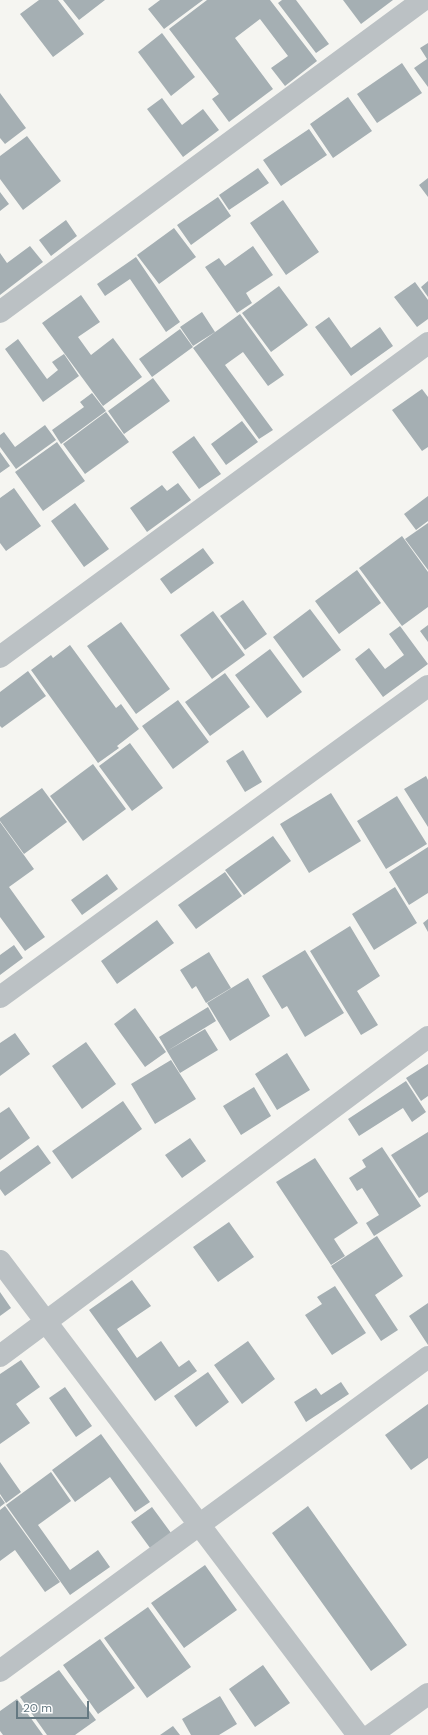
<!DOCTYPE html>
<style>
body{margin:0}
#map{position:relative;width:428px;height:1735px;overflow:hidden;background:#f5f5f1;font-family:"DM Sans",sans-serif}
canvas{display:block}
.scale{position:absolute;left:16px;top:1701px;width:73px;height:18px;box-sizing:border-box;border:2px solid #657982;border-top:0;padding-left:5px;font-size:12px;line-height:14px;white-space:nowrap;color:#657982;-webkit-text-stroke:3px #fff;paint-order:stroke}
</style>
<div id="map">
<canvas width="428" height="1735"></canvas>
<div class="scale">20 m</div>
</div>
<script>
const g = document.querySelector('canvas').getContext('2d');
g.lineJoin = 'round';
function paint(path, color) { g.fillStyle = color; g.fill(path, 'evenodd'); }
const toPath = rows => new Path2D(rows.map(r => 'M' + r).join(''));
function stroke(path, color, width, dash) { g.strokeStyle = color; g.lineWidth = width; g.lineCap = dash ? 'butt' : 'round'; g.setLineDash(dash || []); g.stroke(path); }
paint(toPath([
 [39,0,58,0,84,34,53,57,20,14],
 [63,0,105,0,79,20],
 [160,0,203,0,164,29,148,9],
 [207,0,270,0,317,61,285,86,271,68,288,56,260,19,235,38,273,89,229,122,212,99,219,94,169,29],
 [282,0,296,0,329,44,316,53,278,3],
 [343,0,393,0,361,24],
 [162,33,195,77,171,96,138,52],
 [428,43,428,87,414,68,427,59,420,48],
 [402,63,422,93,377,123,357,94],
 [0,93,26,128,5,144,0,138],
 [348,97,372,131,333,158,310,124],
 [162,98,182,125,203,109,219,130,183,157,147,109],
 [309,129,327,155,281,186,263,160],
 [27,136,61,181,23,210,0,179,0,156],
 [258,168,269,183,229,210,219,195],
 [428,178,428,197,419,185],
 [0,192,9,204,0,211],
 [218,197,231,216,191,245,177,225],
 [283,200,319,252,286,275,250,223],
 [66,220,77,236,51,256,39,240],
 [174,228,196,257,159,284,137,255],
 [30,246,43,262,0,295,0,253,7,263],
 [253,246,273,275,246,293,252,303,237,313,205,267,219,258,225,266],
 [136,257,180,322,166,332,130,279,105,296,97,284],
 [428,281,428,297,421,287],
 [415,282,428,300,428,319,417,327,394,297],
 [279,286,308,325,271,352,242,313],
 [81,295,100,322,78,337,91,355,113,338,142,377,103,406,42,323],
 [202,312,215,332,193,346,180,327],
 [240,314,284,375,268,386,243,352,225,365,273,430,259,439,193,348],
 [329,317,351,348,380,327,393,346,351,376,315,327],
 [180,329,193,347,152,377,139,359],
 [18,339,47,379,58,370,52,362,64,354,79,376,43,402,5,349],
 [153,378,170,401,124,434,108,411],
 [422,389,428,397,428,447,422,451,392,410],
 [92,393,106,411,61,444,52,430,84,407,80,402],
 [106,412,129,442,85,474,63,444],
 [242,421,258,442,226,465,211,444],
 [45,425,56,440,16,469,0,447,0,435,4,432,15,447],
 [194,436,221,474,199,489,172,452],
 [57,442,85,481,43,511,15,472],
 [0,452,10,466,0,473],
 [178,483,191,500,147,532,130,508,162,485,167,491],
 [14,488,41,526,6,551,0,543,0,498],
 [428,496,428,521,416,530,404,514],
 [75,503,109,549,84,567,51,521],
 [428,523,428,570,405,539],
 [402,536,428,572,428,607,402,626,359,568],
 [203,548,214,563,171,594,160,579],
 [357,570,381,603,339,634,315,601],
 [243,600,267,634,245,650,220,616],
 [310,609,341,650,303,678,273,637],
 [213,611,245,655,212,679,180,635],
 [121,622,170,689,136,714,87,646],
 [428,625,428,642,420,631],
 [400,626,428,664,383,697,355,659,369,648,385,669,404,655,389,634],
 [70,645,116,708,121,704,139,729,117,746,119,748,98,763,31,670,51,655,53,658],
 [270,649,302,692,267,718,235,675],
 [28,671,46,696,2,728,0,726,0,692],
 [225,673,250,707,210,736,185,702],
 [178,700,209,742,173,769,142,726],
 [130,743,163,788,132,811,99,766],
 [243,750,262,782,245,792,226,761],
 [93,764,126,809,83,841,50,796],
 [426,776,428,780,428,827,404,789],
 [42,788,67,822,24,854,0,821,0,818],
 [331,793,361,841,309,873,280,824],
 [397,796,427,844,386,869,357,821],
 [0,822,34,869,9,887,45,937,25,951,0,917],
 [273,836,291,861,244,895,225,870],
 [428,847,428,893,409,905,389,872],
 [225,872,242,896,196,929,178,905],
 [107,874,118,889,82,915,71,900],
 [395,887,417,923,374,950,352,914],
 [428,919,428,932,423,923],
 [157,920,174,943,117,984,101,961],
 [350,926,380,976,357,991,378,1025,361,1035,310,951],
 [14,945,23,958,0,975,0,955],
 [305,950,344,1013,305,1037,287,1006,282,1009,262,976],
 [209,952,231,988,206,1003,196,986,192,989,180,970],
 [248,978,270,1016,230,1041,207,1003],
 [208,1007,216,1021,167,1051,159,1037],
 [135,1008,166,1052,145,1067,114,1024],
 [205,1029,218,1050,180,1073,167,1051],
 [15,1033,30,1054,0,1076,0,1043],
 [86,1042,116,1084,82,1109,52,1066],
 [287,1053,310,1090,277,1110,255,1074],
 [171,1060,196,1099,155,1124,131,1084],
 [428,1064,428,1096,421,1101,406,1078],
 [406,1081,426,1112,412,1122,403,1108,359,1136,348,1119],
 [254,1087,271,1116,241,1135,223,1106],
 [123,1101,142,1129,72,1179,52,1151],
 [9,1107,30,1138,0,1160,0,1113],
 [428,1132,428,1192,419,1198,391,1155],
 [190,1138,206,1161,182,1178,165,1155],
 [38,1145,51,1163,5,1196,0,1189,0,1172],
 [382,1147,421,1206,374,1236,366,1223,379,1215,362,1188,357,1191,349,1178,366,1167,362,1160],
 [315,1158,358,1223,334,1239,345,1256,331,1265,276,1182],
 [229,1222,254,1257,218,1282,193,1247],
 [377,1236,403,1276,375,1295,398,1330,381,1341,331,1266],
 [132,1280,151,1306,117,1329,137,1358,161,1341,179,1367,189,1360,197,1371,155,1401,89,1310],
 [335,1286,366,1333,332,1355,305,1315,322,1304,317,1297],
 [0,1292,11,1308,0,1316],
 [428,1303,428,1345,409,1316],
 [248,1341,275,1379,242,1404,214,1365],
 [21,1360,40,1387,16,1404,30,1423,0,1444,0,1374],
 [208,1372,229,1402,196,1427,174,1396],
 [341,1382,349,1394,306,1422,294,1402,316,1388,321,1395],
 [65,1387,92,1426,76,1437,49,1398],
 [428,1404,428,1458,411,1470,385,1435],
 [101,1434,150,1502,135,1512,110,1477,75,1502,52,1470],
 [0,1462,21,1492,6,1503,0,1494],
 [51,1472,71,1501,38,1525,70,1570,98,1550,110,1567,70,1595,6,1505],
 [0,1496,5,1503,0,1507],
 [5,1506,60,1582,45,1592,15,1550,0,1561,0,1510],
 [308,1506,407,1645,371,1671,272,1533],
 [152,1507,174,1537,153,1552,131,1522],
 [205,1565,237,1610,184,1648,151,1603],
 [148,1607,191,1667,147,1698,104,1638],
 [100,1639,135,1688,98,1714,63,1665],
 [263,1665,290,1703,255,1727,229,1689],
 [59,1670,96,1720,75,1735,47,1735,20,1697],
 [220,1696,237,1724,219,1735,191,1735,182,1719],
 [17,1699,43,1735,3,1735,0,1731,0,1711],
 [173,1726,180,1735,160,1735]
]), '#a5afb3');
stroke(toPath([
 [0,312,423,0],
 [0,657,428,343],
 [0,997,428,686],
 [0,1261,358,1735],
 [0,1356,428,1037],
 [0,1671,428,1357],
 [371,1735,428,1694]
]), '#bbc1c4', 22);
</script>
